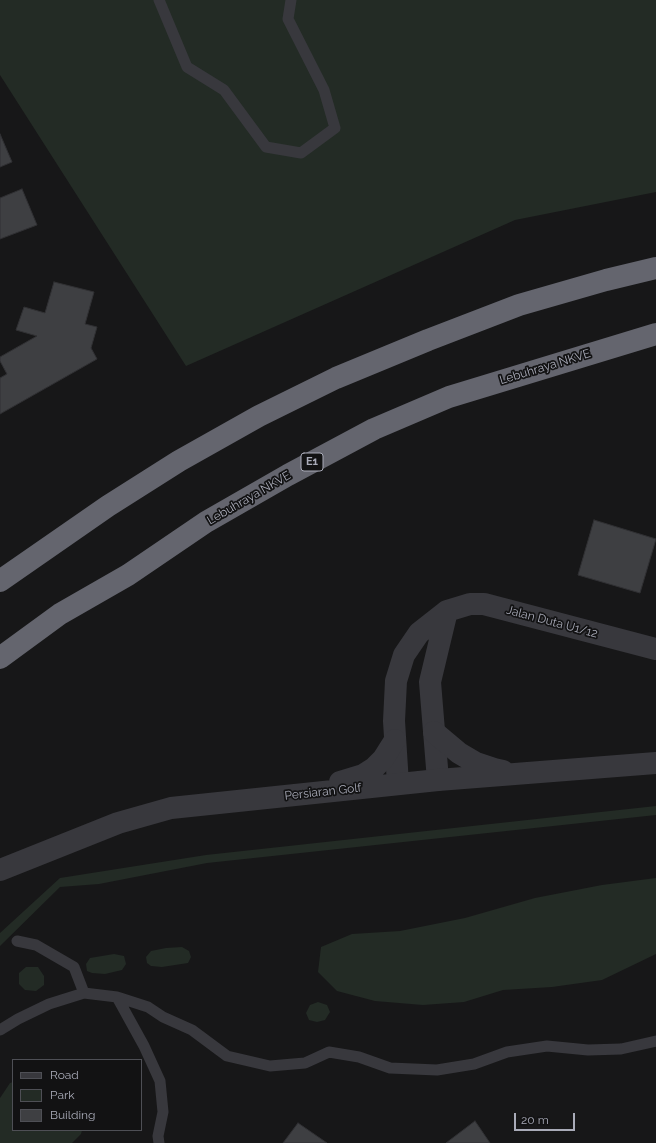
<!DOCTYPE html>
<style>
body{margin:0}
#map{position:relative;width:656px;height:1143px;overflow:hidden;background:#171718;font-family:Raleway,sans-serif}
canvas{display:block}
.legend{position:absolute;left:12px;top:1059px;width:130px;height:72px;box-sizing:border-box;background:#121213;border:1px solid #4e4f55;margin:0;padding:5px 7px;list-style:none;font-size:12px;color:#a9abb8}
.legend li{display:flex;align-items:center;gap:8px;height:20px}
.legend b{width:20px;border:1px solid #4e4f55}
.scale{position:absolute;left:514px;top:1113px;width:61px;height:18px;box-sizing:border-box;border:2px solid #a9abb8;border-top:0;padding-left:5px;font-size:12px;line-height:14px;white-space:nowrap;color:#a9abb8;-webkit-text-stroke:3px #121213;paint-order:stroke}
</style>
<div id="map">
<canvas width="656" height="1143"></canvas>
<ul class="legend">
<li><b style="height:5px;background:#38383d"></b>Road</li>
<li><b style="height:11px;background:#232b25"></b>Park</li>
<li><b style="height:11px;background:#3e3f42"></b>Building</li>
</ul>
<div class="scale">20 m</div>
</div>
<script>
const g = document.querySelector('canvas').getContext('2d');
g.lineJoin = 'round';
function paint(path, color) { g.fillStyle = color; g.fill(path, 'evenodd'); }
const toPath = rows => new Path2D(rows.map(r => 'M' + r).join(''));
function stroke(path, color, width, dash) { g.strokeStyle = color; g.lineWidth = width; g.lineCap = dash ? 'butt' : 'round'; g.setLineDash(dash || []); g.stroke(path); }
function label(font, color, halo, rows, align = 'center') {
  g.font = font + ' Raleway,sans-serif'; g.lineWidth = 3.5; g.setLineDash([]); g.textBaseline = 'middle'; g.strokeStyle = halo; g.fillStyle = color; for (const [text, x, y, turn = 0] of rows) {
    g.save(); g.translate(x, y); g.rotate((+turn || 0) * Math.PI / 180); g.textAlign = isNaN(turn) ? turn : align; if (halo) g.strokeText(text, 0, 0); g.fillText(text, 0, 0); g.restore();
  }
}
paint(toPath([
 [0,0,656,0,656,192,515,220,186,366,0,75],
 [656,806,656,815,207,863,99,884,60,887,0,946,0,933,60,878,206,855],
 [656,878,656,954,602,980,552,987,503,990,464,1002,423,1005,375,1001,337,991,318,972,321,947,352,934,400,931,465,918,535,898,602,885],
 [182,947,189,951,191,957,188,963,162,967,151,966,147,963,146,957,151,951,166,948],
 [114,954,124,956,126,964,122,970,105,974,92,973,87,971,86,964,90,958],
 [26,967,38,967,44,976,44,985,36,991,25,990,19,984,19,973],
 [318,1002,327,1005,330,1012,325,1020,317,1022,309,1020,306,1013,310,1005],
 [13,1082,13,1130,82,1130,81,1134,72,1143,0,1143,0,1098,10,1083]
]), '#232b25');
const building = toPath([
 [0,134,12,162,0,167,0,134],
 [22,189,37,225,0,239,0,198,22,189],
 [54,282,94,292,85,324,97,327,91,348,97,359,0,414,0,378,7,374,0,361,0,357,37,336,16,330,24,307,45,313,54,282],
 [594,520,656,539,640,593,578,575,594,520],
 [475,1121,490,1143,446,1143,475,1121],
 [298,1123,327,1143,283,1143,298,1123]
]);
paint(building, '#3e3f42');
stroke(building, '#313134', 1);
stroke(toPath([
 [159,0,187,67,224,90,266,147,301,153,335,128,324,90,288,19,291,0],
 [17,941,36,945,74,967,84,993],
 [117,997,148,1007,163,1017,192,1030,227,1056,270,1066,305,1063,329,1052,359,1057,390,1068,437,1070,474,1064,507,1052,547,1046,588,1050,621,1049,656,1041],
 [0,1030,18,1019,49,1004,84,993,117,997,144,1046,160,1081,163,1112,158,1136,159,1143]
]), '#38383d', 11);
stroke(toPath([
 [438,780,430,682,447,611],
 [398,784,394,721,396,681,404,655,419,633,447,611,470,604,484,604,656,649]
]), '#38383d', 22);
stroke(toPath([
 [434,732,459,753,476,763,494,769,503,771],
 [340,782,363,775,374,768,383,759,395,740],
 [0,870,118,823,171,808,438,780,656,763]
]), '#38383d', 22);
stroke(toPath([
 [0,581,108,506,179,461,259,416,336,378,428,340,519,305,606,280,656,268],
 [0,658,60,614,128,575,206,522,288,475,374,429,449,397,656,334]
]), '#64656e', 22);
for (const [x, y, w] of [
 [312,462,22]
]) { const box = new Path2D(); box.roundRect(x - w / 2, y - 9, w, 18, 3); g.fillStyle = '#121213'; g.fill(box); stroke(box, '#a9abb8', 1); }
label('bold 11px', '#a9abb8', null, [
 ["E1",312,462]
]);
label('12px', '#a9abb8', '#121213', [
 ["Lebuhraya NKVE",545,367,-17],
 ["Lebuhraya NKVE",249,498,-30],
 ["Jalan Duta U1/12",552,622,15],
 ["Persiaran Golf",323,792,-6]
]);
</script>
